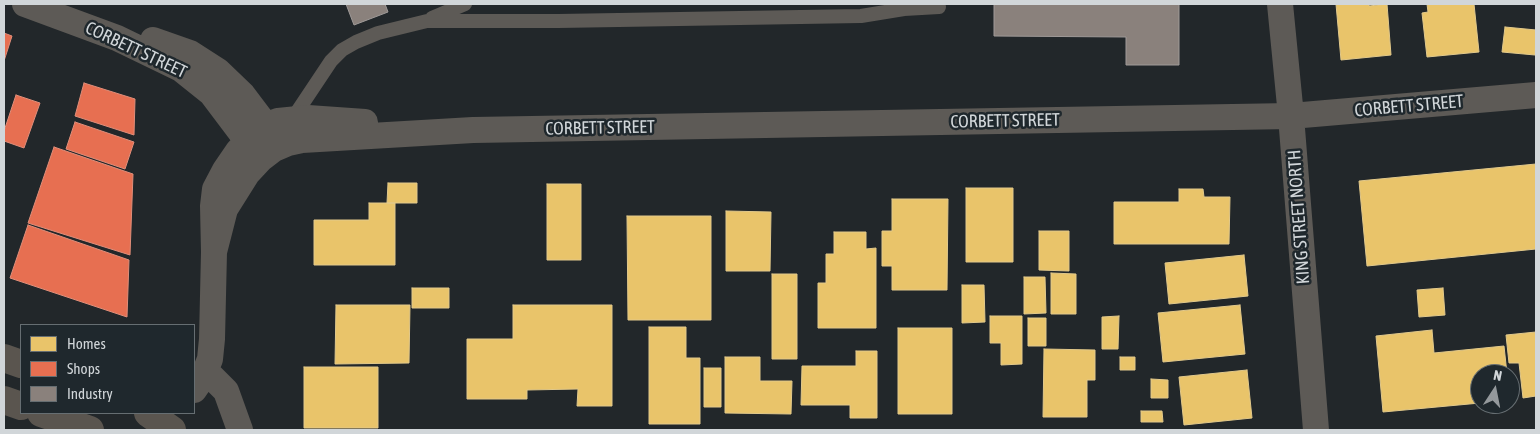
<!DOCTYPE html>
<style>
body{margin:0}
#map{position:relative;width:1540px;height:434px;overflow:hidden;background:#22272a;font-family:"Asap Condensed",sans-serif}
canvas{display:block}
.frame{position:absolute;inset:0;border:5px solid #d1d6d9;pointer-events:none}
.legend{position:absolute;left:20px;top:324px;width:175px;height:90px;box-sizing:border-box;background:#1f282d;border:1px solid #666e72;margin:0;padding:6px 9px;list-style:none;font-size:15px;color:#d1d6d9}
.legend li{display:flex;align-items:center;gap:10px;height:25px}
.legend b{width:25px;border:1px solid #666e72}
.north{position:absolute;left:1470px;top:364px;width:50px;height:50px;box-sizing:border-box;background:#1f282d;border:1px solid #666e72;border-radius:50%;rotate:11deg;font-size:14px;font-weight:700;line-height:20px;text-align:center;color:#d1d6d9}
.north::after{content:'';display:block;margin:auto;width:18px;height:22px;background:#94999c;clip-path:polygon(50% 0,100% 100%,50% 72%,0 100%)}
</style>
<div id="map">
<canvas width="1540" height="434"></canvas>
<div class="frame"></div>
<ul class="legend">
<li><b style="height:14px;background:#e9c46a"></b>Homes</li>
<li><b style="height:14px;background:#e76f51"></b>Shops</li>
<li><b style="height:14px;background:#8a817c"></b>Industry</li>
</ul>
<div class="north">N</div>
</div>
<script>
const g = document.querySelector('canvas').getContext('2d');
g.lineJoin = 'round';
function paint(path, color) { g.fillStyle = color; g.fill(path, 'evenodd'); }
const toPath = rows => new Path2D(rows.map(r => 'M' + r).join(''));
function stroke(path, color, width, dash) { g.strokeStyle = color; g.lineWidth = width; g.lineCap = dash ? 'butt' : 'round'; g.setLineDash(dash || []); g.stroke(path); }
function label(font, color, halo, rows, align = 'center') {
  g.font = font + ' "Asap Condensed",sans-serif'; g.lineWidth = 5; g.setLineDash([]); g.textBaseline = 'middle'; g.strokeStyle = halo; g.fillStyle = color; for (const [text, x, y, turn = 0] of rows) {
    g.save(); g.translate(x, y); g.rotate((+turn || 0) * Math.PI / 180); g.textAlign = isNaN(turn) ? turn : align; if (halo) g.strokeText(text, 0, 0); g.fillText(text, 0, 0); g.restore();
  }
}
const homes = toPath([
 [1336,4,1369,4,1369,6,1387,4,1391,55,1341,60,1336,4],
 [1427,4,1474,4,1479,52,1427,57,1422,13,1428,12,1427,4],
 [1505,27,1536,30,1535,55,1502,52,1505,27],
 [1536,164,1536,249,1367,266,1359,181,1536,164],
 [388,183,417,183,417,203,387,203,388,183],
 [547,184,581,184,581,260,547,260,547,184],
 [966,188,1013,188,1013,262,966,262,966,188],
 [1179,189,1203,189,1204,197,1230,197,1229,244,1114,244,1114,202,1179,202,1179,189],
 [892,199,948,199,947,290,892,290,892,266,882,266,882,231,892,231,892,199],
 [369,203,395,203,395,265,314,265,314,220,369,220,369,203],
 [726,211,771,212,770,271,726,271,726,211],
 [627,216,711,216,711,320,628,320,627,216],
 [1039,231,1069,231,1069,271,1039,270,1039,231],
 [834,232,866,232,866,249,876,248,876,328,818,328,818,283,826,283,826,254,834,254,834,232],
 [1244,255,1248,296,1169,304,1165,263,1244,255],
 [1051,273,1076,274,1076,314,1051,314,1051,273],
 [772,274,797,274,797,359,772,359,772,274],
 [1024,277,1045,277,1046,313,1024,314,1024,277],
 [962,285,984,285,985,322,962,323,962,285],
 [412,288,449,288,449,308,412,308,412,288],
 [1443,288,1445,315,1419,317,1417,290,1443,288],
 [336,305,410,305,409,363,335,364,336,305],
 [513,305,612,305,612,406,577,406,578,389,527,390,527,399,467,399,467,339,513,339,513,305],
 [1240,305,1245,354,1163,362,1158,313,1240,305],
 [990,316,1022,316,1022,364,1001,365,1001,343,990,343,990,316],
 [1119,316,1118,349,1102,349,1102,317,1119,316],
 [1028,318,1046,318,1046,346,1028,346,1028,318],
 [649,327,686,327,686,358,700,358,700,424,649,424,649,327],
 [898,328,952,328,952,414,898,414,898,328],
 [1432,330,1434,353,1504,346,1507,374,1480,374,1480,403,1383,412,1376,336,1432,330],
 [1536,332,1536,396,1523,398,1519,363,1509,363,1506,335,1536,332],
 [1044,349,1095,350,1095,380,1087,380,1087,417,1043,417,1044,349],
 [856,351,877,351,877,418,850,418,850,405,801,405,802,366,856,366,856,351],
 [725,357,760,357,760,381,792,381,791,414,725,413,725,357],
 [1120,357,1135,357,1135,370,1120,370,1120,357],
 [304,367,378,367,378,428,304,428,304,367],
 [704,368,721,368,721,407,704,407,704,368],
 [1247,370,1252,418,1184,425,1179,377,1247,370],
 [1151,379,1168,380,1168,398,1151,398,1151,379],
 [1141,411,1162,411,1163,422,1141,422,1141,411]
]);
paint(homes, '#e9c46a');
stroke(homes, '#e2c98b', 1);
const shops = toPath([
 [4,33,12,36,4,61,4,33],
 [84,83,135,99,134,135,75,116,84,83],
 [16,95,40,103,24,148,4,141,4,131,16,95],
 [75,122,134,142,125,169,66,149,75,122],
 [54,147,133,174,130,255,28,223,54,147],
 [28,225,129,260,127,317,10,278,28,225]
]);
paint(shops, '#e76f51');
stroke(shops, '#e08e7a', 1);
const industry = toPath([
 [346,4,385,4,388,12,354,25,346,4],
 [994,4,1179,4,1179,65,1126,65,1126,37,994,36,994,4]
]);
paint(industry, '#8a817c');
stroke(industry, '#9f9a98', 1);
stroke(toPath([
 [432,18,465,4],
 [293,118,331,61,342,50,356,42,378,33,427,21,558,21,861,16,904,9,939,7,938,4]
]), '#5d5a56', 14);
stroke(toPath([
 [25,4,117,38,181,69,211,93,257,154],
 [1280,4,1291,116,1316,430],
 [153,40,190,53,218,71,243,95,277,140],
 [214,252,225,209,247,174,261,159,274,149,288,143,302,140,473,130,1291,116,1536,95],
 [206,371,226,391,240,430],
 [194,390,203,377,210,359,212,339,214,252,213,206,215,189,225,170,238,151,251,137,267,125,278,121,308,118,365,122]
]), '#5d5a56', 26);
stroke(toPath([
 [4,358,21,364],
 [4,400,21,406],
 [41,413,90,430],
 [148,413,172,430]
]), '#5a554f', 28);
label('18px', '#d1d6d9', '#1f282d', [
 ["CORBETT STREET",136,50,25],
 ["CORBETT STREET",1409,106,-5],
 ["CORBETT STREET",1005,121,-1],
 ["CORBETT STREET",600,128,-1],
 ["KING STREET NORTH",1299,217,-94]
]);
</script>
